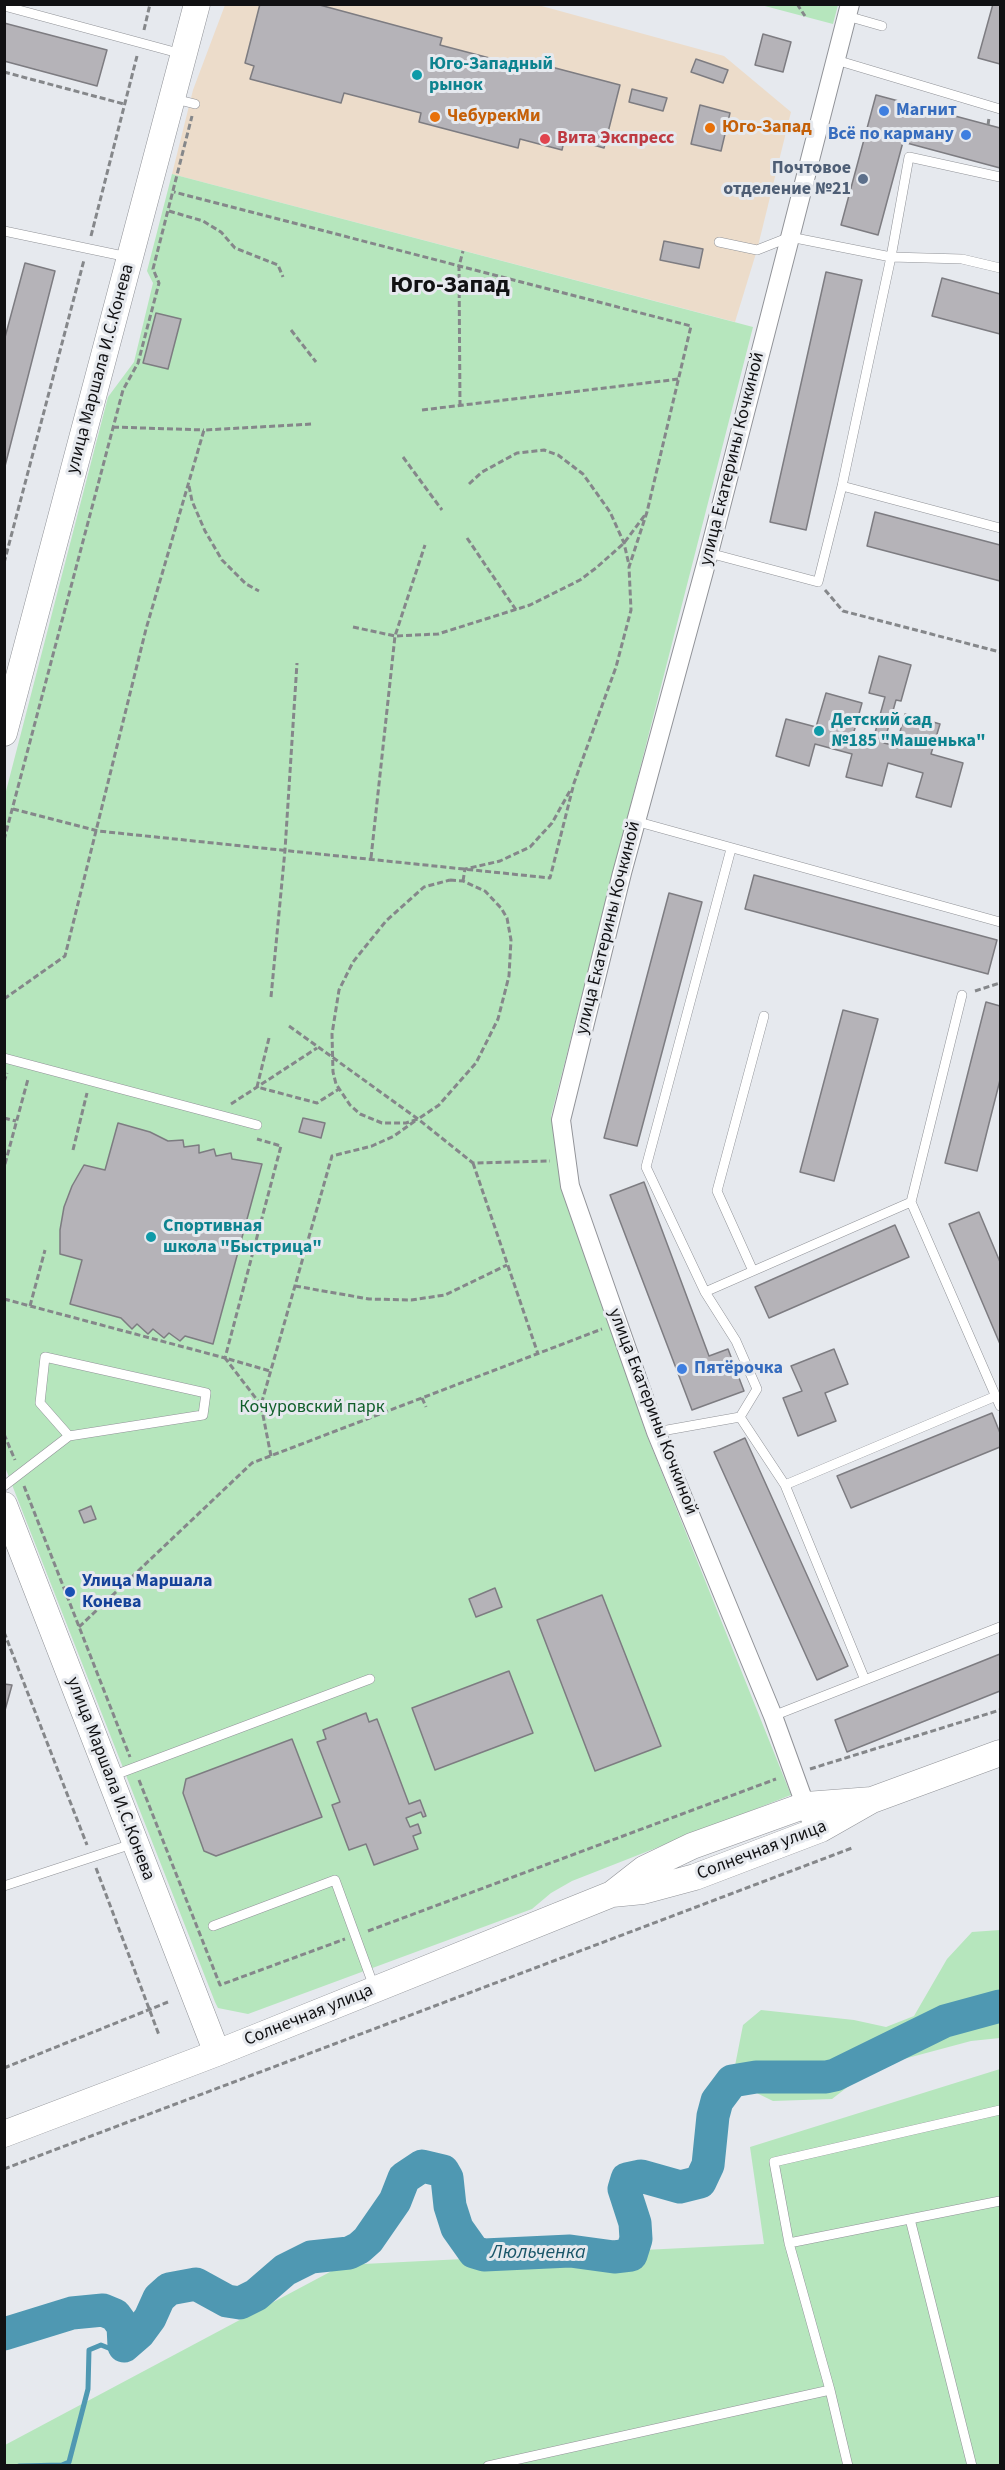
<!DOCTYPE html>
<meta charset="utf-8">
<style>
body{margin:0}
#map{position:relative;width:1005px;height:2470px;overflow:hidden;background:#e6e9ee;font-family:"Source Sans 3",sans-serif}
canvas{display:block}
.frame{position:absolute;inset:0;border:6px solid #111113;pointer-events:none}
</style>
<div id="map">
<canvas width="1005" height="2470"></canvas>
<div class="frame"></div>
</div>
<script>
const g = document.querySelector('canvas').getContext('2d');
g.lineJoin = 'round';
function paint(path, color) { g.fillStyle = color; g.fill(path, 'evenodd'); }
const toPath = rows => new Path2D(rows.map(r => 'M' + r).join(''));
function stroke(path, color, width, dash) { g.strokeStyle = color; g.lineWidth = width; g.lineCap = dash ? 'butt' : 'round'; g.setLineDash(dash || []); g.stroke(path); }
function label(font, color, halo, rows, align = 'center') {
  g.font = font + ' "Source Sans 3",sans-serif'; g.lineWidth = 6; g.setLineDash([]); g.textBaseline = 'middle'; g.strokeStyle = halo; g.fillStyle = color; for (const [text, x, y, turn = 0] of rows) {
    g.save(); g.translate(x, y); g.rotate((+turn || 0) * Math.PI / 180); g.textAlign = isNaN(turn) ? turn : align; if (halo) g.strokeText(text, 0, 0); g.fillText(text, 0, 0); g.restore();
  }
}
paint(toPath([
 [225,5,538,5,724,56,791,112,757,250,735,322,172,174,193,90]
]), '#ecdcca');
paint(toPath([
 [761,5,838,5,833,24],
 [172,174,753,327,551,1116,562,1181,646,1433,791,1795,572,1881,551,1893,532,1909,248,2014,218,2008,215,2002,5,1467,5,795,108,397,134,362,153,283,147,271],
 [1000,1930,1000,2038,971,2041,900,2060,867,2072,832,2099,773,2101,732,2081,743,2025,761,2010,854,2020,886,2027,914,2016,947,1959,972,1932],
 [1000,2069,1000,2465,5,2466,5,2445,343,2265,764,2244,750,2147]
]), '#b6e6bd');
stroke(toPath([
 [19,2466,62,2465,69,2462,88,2389,89,2350,101,2345,116,2351,124,2346]
]), '#4f98b2', 5);
stroke(toPath([
 [4,2334,72,2313,103,2310,115,2315,123,2326,124,2346,139,2333,150,2318,159,2298,169,2289,196,2284,227,2301,240,2303,256,2295,285,2270,311,2257,349,2253,359,2248,368,2240,395,2201,404,2178,422,2166,443,2171,447,2178,450,2206,457,2228,474,2252,484,2255,570,2251,614,2257,631,2255,636,2239,635,2223,624,2189,627,2179,641,2176,680,2187,700,2182,708,2165,713,2116,717,2101,732,2081,756,2077,826,2077,835,2075,945,2021,1000,2006]
]), '#4f98b2', 33);
const building = toPath([
 [260,4,316,4,442,38,440,45,539,71,540,64,620,85,604,148,565,137,562,150,520,139,518,148,419,122,421,113,344,93,341,103,250,79,254,66,245,63,260,4],
 [993,4,1000,4,1000,64,978,58,993,4],
 [4,23,107,50,97,86,4,61,4,23],
 [763,34,791,42,783,72,755,65,763,34],
 [696,59,728,70,723,83,691,72,696,59],
 [632,89,667,98,663,111,629,102,632,89],
 [876,95,1000,128,1000,168,903,142,878,235,841,225,876,95],
 [700,105,730,113,721,151,691,144,700,105],
 [664,241,703,249,699,268,660,260,664,241],
 [25,263,55,271,4,470,4,341,25,263],
 [826,272,862,280,806,530,770,522,826,272],
 [942,278,1000,294,1000,334,932,316,942,278],
 [156,313,181,319,168,369,143,363,156,313],
 [875,512,1000,545,1000,581,867,546,875,512],
 [879,656,911,665,901,701,896,700,884,743,896,746,905,714,940,724,931,754,963,763,951,807,916,797,923,773,888,763,882,786,846,777,852,754,815,744,809,766,776,756,786,719,816,727,826,693,862,703,853,735,873,740,885,697,869,693,879,656],
 [754,875,997,940,988,974,745,909,754,875],
 [669,893,702,902,637,1146,604,1138,669,893],
 [986,1002,1000,1006,1000,1080,977,1171,945,1163,986,1002],
 [843,1010,878,1019,834,1181,800,1172,843,1010],
 [303,1118,325,1123,321,1138,299,1132,303,1118],
 [118,1123,150,1132,168,1141,183,1140,184,1147,199,1145,199,1153,214,1149,216,1156,231,1153,232,1159,262,1164,213,1344,185,1336,180,1341,169,1333,164,1338,153,1329,148,1334,137,1324,132,1329,121,1318,70,1304,82,1260,60,1254,60,1230,64,1207,72,1186,84,1165,105,1170,118,1123],
 [644,1182,709,1356,728,1349,744,1391,692,1410,610,1195,644,1182],
 [979,1212,1000,1262,1000,1344,949,1224,979,1212],
 [895,1225,909,1257,769,1318,755,1287,895,1225],
 [834,1349,848,1384,825,1393,836,1421,798,1436,783,1398,802,1391,791,1366,834,1349],
 [992,1413,1000,1433,1000,1447,851,1508,837,1476,992,1413],
 [745,1438,848,1666,817,1680,714,1452,745,1438],
 [91,1506,96,1519,84,1523,79,1511,91,1506],
 [495,1588,502,1607,476,1617,469,1599,495,1588],
 [602,1595,661,1746,595,1771,537,1620,602,1595],
 [1000,1654,1000,1691,847,1752,835,1720,1000,1654],
 [509,1671,533,1733,435,1770,412,1708,509,1671],
 [4,1684,12,1685,4,1714,4,1684],
 [366,1713,369,1722,377,1719,409,1804,420,1800,426,1816,423,1817,421,1812,406,1818,410,1827,418,1824,421,1833,413,1836,418,1849,374,1865,366,1844,349,1850,332,1805,340,1802,317,1742,326,1739,323,1730,366,1713],
 [292,1739,322,1817,216,1856,204,1851,183,1793,186,1779,292,1739]
]);
paint(building, '#b5b3b8');
stroke(building, '#7d7c81', 1.5);
const service = toPath([
 [4,6,182,54],
 [847,16,882,26],
 [836,60,1000,109],
 [175,99,195,104],
 [4,231,128,257],
 [719,242,757,250,790,237,891,257,962,259,1000,268],
 [842,486,1000,528],
 [709,553,818,582,842,486,891,257,909,157,1000,177],
 [635,821,1000,922],
 [731,849,646,1167,705,1292,736,1341,757,1389,740,1417,785,1485,865,1680],
 [962,995,911,1202,1000,1406],
 [4,1058,257,1125],
 [753,1271,717,1191,764,1016],
 [705,1292,911,1202],
 [656,1432,740,1417],
 [785,1485,996,1396],
 [4,1486,69,1436,203,1415,206,1393,45,1357,40,1403,69,1436],
 [773,1716,1000,1627],
 [112,1776,370,1679],
 [4,1886,135,1843],
 [213,1926,335,1880,374,1987],
 [910,2219,972,2466],
 [789,2243,774,2162,1000,2110],
 [830,2390,789,2243,1000,2201],
 [488,2466,830,2390,848,2466]
]);
const minor = toPath([
 [815,1832,773,1716,656,1432,570,1186,561,1120,622,873,709,553,850,4]
]);
const secondary = toPath([
 [4,733,197,4],
 [4,1505,217,2053],
 [612,1894,643,1891,695,1877,821,1829,872,1800,1000,1753],
 [4,2134,217,2053,612,1894,644,1869,692,1846,806,1805,872,1800]
]);
stroke(service, '#919398', 10);
stroke(minor, '#919398', 20);
stroke(secondary, '#919398', 27);
stroke(toPath([
 [797,4,805,16],
 [144,30,150,4],
 [4,72,124,104],
 [988,125,989,118],
 [169,211,203,221,221,232,235,248,278,265,283,277],
 [91,236,137,56],
 [291,330,316,362],
 [460,406,459,266,463,251],
 [422,410,679,379],
 [113,427,204,430],
 [403,457,442,510],
 [469,484,482,472,517,453,544,450,558,455,583,474,610,512,624,543,629,565],
 [189,486,192,501,205,531,222,560,246,584,259,591],
 [467,538,516,610],
 [4,563,84,260],
 [825,590,843,611,1000,652],
 [353,627,395,636,438,634,530,605,580,580,596,568,624,543,645,515],
 [13,809,98,831,550,878,574,783,616,667,631,610,629,567,647,512,691,326,174,192],
 [4,840,123,390,138,363,159,283,153,269,192,116],
 [371,858,395,636,425,545],
 [450,880,463,881,485,891,501,908,507,918,511,940,509,976,498,1019,476,1063,439,1105,418,1119,406,1123,382,1123,360,1114,350,1105,336,1084,333,1072,332,1034,339,990,353,962,386,921,424,887,450,880],
 [463,881,465,869,500,861,530,847,552,823,571,789],
 [975,991,1000,983],
 [271,997,285,850,297,663],
 [4,999,65,956,146,629,204,430,312,424],
 [289,1026,418,1119,473,1163,550,1161],
 [269,1038,257,1087,317,1103,339,1089],
 [4,1082,7,1073],
 [231,1104,317,1048],
 [4,1118,16,1121],
 [73,1150,87,1093],
 [473,1163,538,1354],
 [5,1164,28,1079],
 [295,1286,369,1299,411,1300,445,1295,507,1265],
 [4,1299,225,1358,281,1146,257,1139],
 [30,1306,45,1250],
 [422,1398,426,1407],
 [261,1405,225,1358,270,1371],
 [4,1434,15,1460],
 [271,1456,261,1405,332,1156,372,1146,394,1136,415,1121],
 [24,1486,130,1757],
 [79,1627,252,1463,602,1329],
 [4,1632,87,1845],
 [810,1769,1000,1710],
 [139,1780,220,1985,345,1939],
 [96,1868,159,2035],
 [368,1931,776,1779],
 [4,2068,168,2002],
 [4,2169,852,1848]
]), '#85878a', 3, [6, 3]);
stroke(service, '#fff', 9);
stroke(minor, '#fff', 18);
stroke(secondary, '#fff', 26);
for (const [x, y, r, color] of [
 [417,75,6,"#0f9aa8"],
 [884,111,6,"#3f7fe0"],
 [435,117,6,"#e8710a"],
 [710,128,6,"#e8710a"],
 [966,135,6,"#3f7fe0"],
 [545,139,6,"#e0444e"],
 [863,179,6,"#5c6f8a"],
 [819,731,6,"#0f9aa8"],
 [151,1237,6,"#0f9aa8"],
 [682,1369,6,"#3f7fe0"],
 [70,1592,6,"#1a4fb4"]
]) { const dot = new Path2D(); dot.arc(x, y, r, 0, 2 * Math.PI); g.fillStyle = color; g.fill(dot); stroke(dot, '#e6e9ee', 2); }
label('bold 18px', '#0d838f', '#e6e9ee', [
 ["Юго-Западный",429,65],
 ["рынок",429,86],
 ["Детский сад",831,721],
 ["№185 \"Машенька\"",831,742],
 ["Спортивная",163,1227],
 ["школа \"Быстрица\"",163,1248]
], 'left');
label('bold 18px', '#366cbe', '#e6e9ee', [
 ["Магнит",896,111],
 ["Всё по карману",954,135,"right"],
 ["Пятёрочка",694,1369]
], 'left');
label('bold 18px', '#c56008', '#e6e9ee', [
 ["ЧебурекМи",447,117],
 ["Юго-Запад",722,128]
], 'left');
label('bold 18px', '#be3a42', '#e6e9ee', [
 ["Вита Экспресс",557,139]
], 'left');
label('bold 18px', '#4e5e75', '#e6e9ee', [
 ["Почтовое",851,169],
 ["отделение №21",851,190]
], 'right');
label('18px', '#111113', '#e6e9ee', [
 ["улица Маршала И.С.Конева",101,369,-75],
 ["улица Екатерины Кочкиной",733,459,-76],
 ["улица Екатерины Кочкиной",609,928,-76],
 ["улица Екатерины Кочкиной",652,1412,69],
 ["улица Маршала И.С.Конева",110,1779,69],
 ["Солнечная улица",762,1851,-21],
 ["Солнечная улица",309,2016,-22]
]);
label('18px', '#0f5e29', '#e6e9ee', [
 ["Кочуровский парк",312,1408]
]);
label('bold 18px', '#164399', '#e6e9ee', [
 ["Улица Маршала",82,1582],
 ["Конева",82,1603]
], 'left');
label('italic 20px', '#195568', '#e6e9ee', [
 ["Люльченка",538,2254]
]);
label('bold 24px', '#111113', '#e6e9ee', [
 ["Юго-Запад",450,287]
]);
</script>
